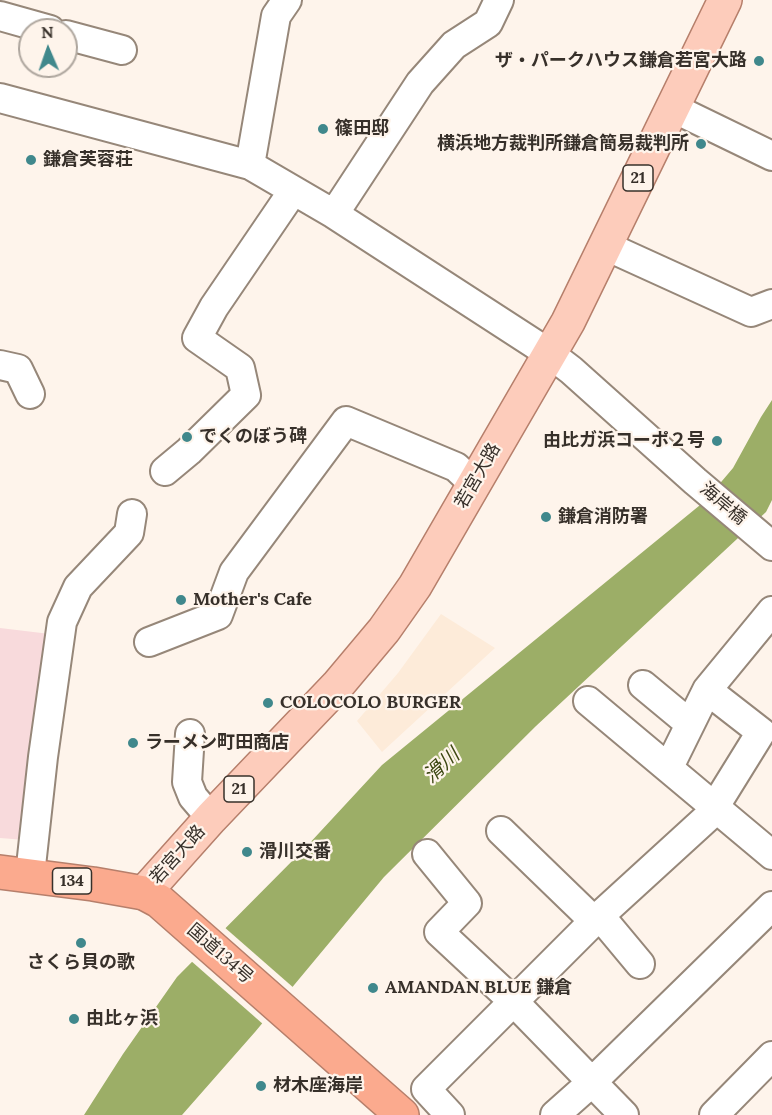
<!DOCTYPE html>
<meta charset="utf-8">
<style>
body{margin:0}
#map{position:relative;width:772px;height:1115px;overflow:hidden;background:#fef4eb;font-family:Lora,serif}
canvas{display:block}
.north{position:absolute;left:18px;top:18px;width:60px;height:60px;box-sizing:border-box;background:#fef4eb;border:2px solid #aea69e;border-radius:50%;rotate:358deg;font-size:16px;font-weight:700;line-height:24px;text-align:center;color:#37302a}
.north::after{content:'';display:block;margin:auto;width:21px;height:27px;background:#40888c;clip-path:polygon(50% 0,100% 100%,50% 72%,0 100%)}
</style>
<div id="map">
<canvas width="772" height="1115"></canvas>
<div class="north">N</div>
</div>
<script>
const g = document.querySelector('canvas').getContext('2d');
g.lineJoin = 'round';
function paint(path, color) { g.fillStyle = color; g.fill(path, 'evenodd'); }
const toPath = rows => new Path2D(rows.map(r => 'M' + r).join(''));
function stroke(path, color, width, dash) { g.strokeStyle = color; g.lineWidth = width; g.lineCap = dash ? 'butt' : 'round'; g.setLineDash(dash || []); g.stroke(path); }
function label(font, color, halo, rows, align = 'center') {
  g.font = font + ' Lora,"Noto Sans JP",serif'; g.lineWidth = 4.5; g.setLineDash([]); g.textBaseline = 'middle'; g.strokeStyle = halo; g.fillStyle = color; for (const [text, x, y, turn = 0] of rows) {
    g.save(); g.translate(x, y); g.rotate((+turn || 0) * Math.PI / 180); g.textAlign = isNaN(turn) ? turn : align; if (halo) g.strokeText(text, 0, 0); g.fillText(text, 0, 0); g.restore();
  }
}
paint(toPath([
 [441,614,495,648,382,752,357,721,398,673]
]), '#fdebd9');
paint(toPath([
 [0,628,50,634,25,840,0,838]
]), '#f8dadc');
paint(toPath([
 [772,400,772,500,766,512,536,726,384,877,255,1032,182,1115,84,1115,123,1054,177,977,307,846,382,765,705,501,733,468,761,417]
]), '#9cae67');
paint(toPath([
 [223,926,295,989,264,1025,190,960]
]), '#fef4eb');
const minor = toPath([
 [0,16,50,30],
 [66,35,122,50],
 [0,98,250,165,334,214,550,354,571,370,695,481,772,546],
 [671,107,772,156],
 [250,165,276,16,287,0],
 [334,214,420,83,454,45,488,23,499,0],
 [606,246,751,312,772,304],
 [0,365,18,369,30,394],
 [165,471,189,451,246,395,240,368,197,338,214,307,293,191],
 [149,642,218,615,234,572,346,421,456,467,473,483],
 [643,685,690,724],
 [588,701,772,855],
 [190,734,187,782,193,797,211,818],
 [669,767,707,690,772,611],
 [501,831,594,921],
 [427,854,467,903,439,932,513,1001,624,1115],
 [30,875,43,757,62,622,78,587,129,533,132,514],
 [600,916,640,964],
 [450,1115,426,1089,594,921,709,816,761,732,707,690],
 [555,1115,591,1083,772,906],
 [714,1115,772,1056]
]);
const major = toPath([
 [144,893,211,818,337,686,384,630,415,586,568,322,725,0]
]);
const highway = toPath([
 [0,872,93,884,144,893,159,901,402,1115]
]);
stroke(minor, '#968779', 32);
stroke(major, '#b67f6b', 36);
stroke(highway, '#b67f6b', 36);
stroke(minor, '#fff', 28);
stroke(major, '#fdccbb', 33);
stroke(highway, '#fbaa8e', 33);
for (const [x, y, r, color] of [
 [759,61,6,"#40888c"],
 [323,129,6,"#40888c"],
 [701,144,6,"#40888c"],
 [31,160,6,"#40888c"],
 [187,437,6,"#40888c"],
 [717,441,6,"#40888c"],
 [546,517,6,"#40888c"],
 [181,600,6,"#40888c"],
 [268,703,6,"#40888c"],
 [133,743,6,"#40888c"],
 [247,852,6,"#40888c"],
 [81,943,6,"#40888c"],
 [373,988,6,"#40888c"],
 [74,1019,6,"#40888c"],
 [261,1086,6,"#40888c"]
]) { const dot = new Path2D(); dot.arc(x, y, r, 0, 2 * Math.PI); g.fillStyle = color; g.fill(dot); stroke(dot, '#fef4eb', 2); }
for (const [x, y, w] of [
 [638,178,30],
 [239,789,30],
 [72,881,39]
]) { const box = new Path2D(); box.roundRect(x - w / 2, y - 13, w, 26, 4.5); g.fillStyle = '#fef4eb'; g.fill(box); stroke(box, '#37302a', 1.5); }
label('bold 16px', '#37302a', null, [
 ["21",638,178],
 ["21",239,789],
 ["134",72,881]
]);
label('bold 18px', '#37302a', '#fef4eb', [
 ["ザ・パークハウス鎌倉若宮大路",747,61,"right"],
 ["篠田邸",335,129],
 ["横浜地方裁判所鎌倉簡易裁判所",689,144,"right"],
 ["鎌倉芙蓉荘",43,160],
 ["でくのぼう碑",199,437],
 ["由比ガ浜コーポ２号",705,441,"right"],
 ["鎌倉消防署",558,517],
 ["Mother's Cafe",193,600],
 ["COLOCOLO BURGER",280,703],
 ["ラーメン町田商店",145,743],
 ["滑川交番",259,852],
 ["さくら貝の歌",81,963,"center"],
 ["AMANDAN BLUE 鎌倉",385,988],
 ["由比ヶ浜",86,1019],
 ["材木座海岸",273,1086]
], 'left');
label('18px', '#37302a', '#fef4eb', [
 ["若宮大路",478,476,-60],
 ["海岸橋",723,504,40],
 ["若宮大路",178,855,-48],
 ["国道134号",220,954,41]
]);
label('italic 20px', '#3d4813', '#fef4eb', [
 ["滑川",442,766,-42]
]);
</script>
